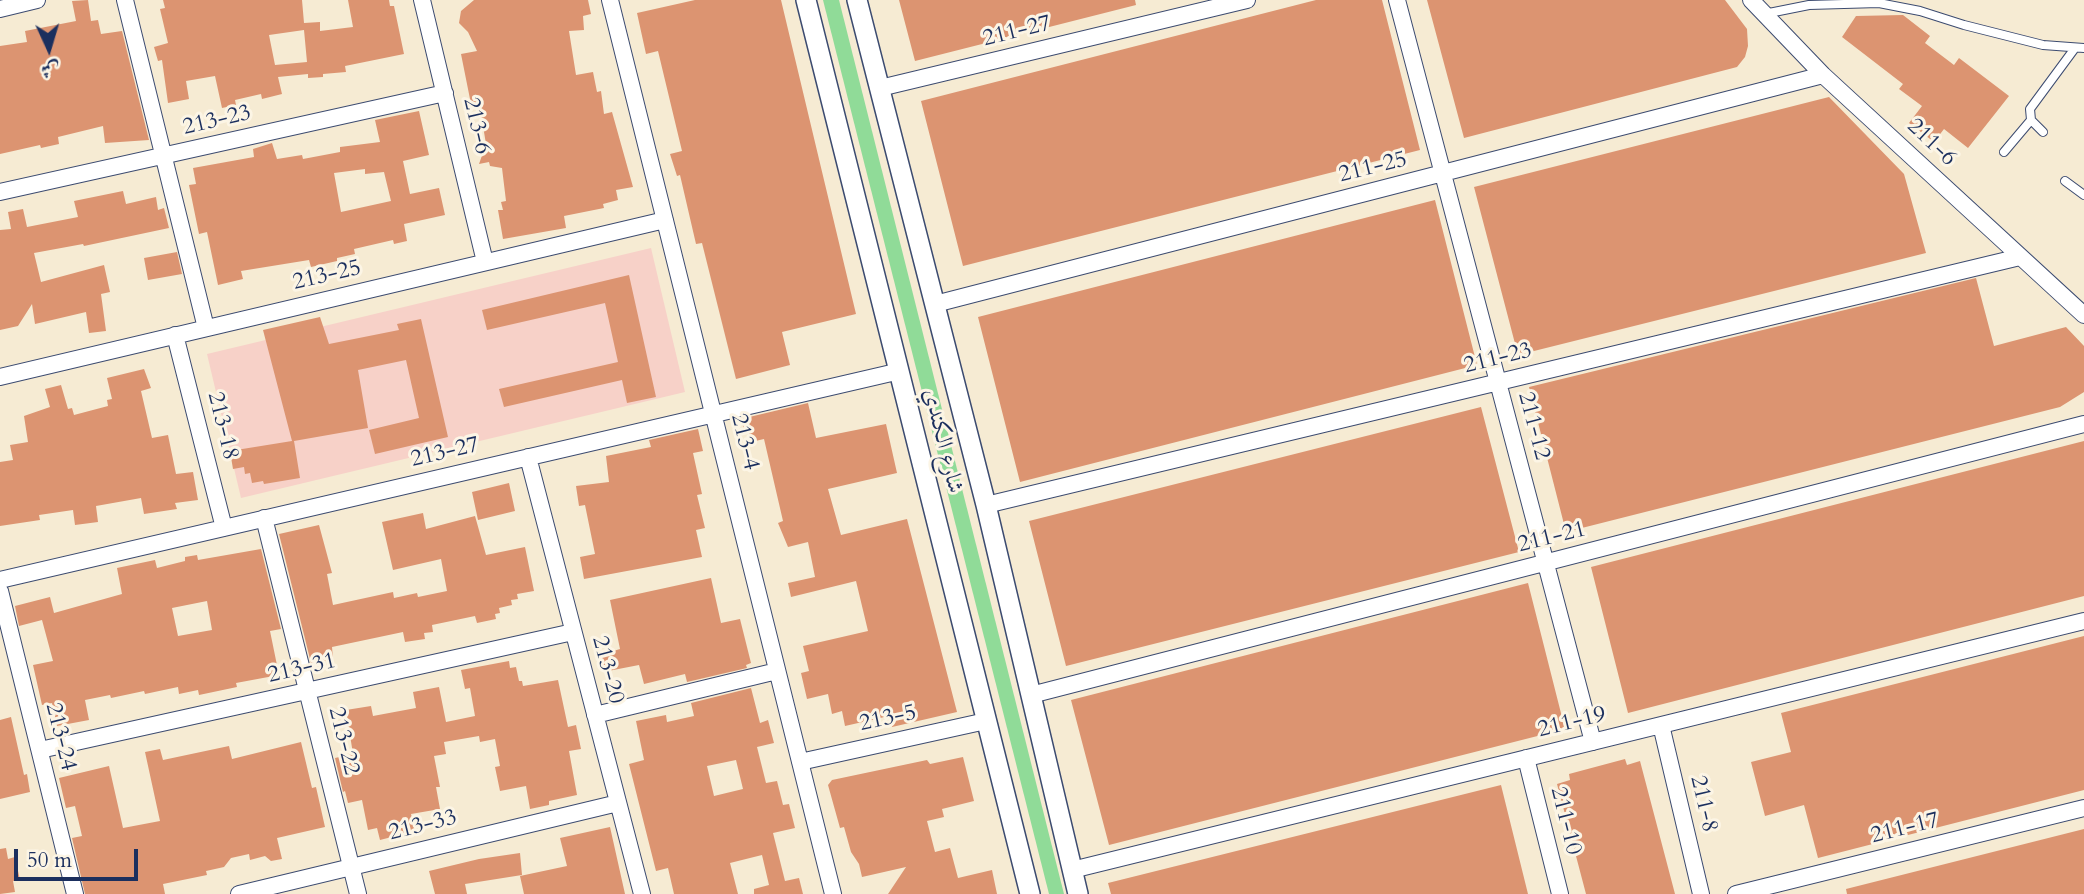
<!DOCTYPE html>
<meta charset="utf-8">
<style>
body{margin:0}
#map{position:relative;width:2084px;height:894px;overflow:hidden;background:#f6ebd3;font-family:Cardo,Amiri,serif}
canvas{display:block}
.north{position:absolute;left:14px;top:14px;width:70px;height:70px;-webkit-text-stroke:5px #fcf5e5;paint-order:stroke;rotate:176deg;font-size:19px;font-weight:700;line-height:28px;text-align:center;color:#1b2f5e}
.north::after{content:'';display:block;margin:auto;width:24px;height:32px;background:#1b2f5e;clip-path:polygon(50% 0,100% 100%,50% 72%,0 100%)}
.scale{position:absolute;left:14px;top:849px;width:124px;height:32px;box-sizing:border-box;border:4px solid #1b2f5e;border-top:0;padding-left:9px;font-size:21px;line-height:24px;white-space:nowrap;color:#1b2f5e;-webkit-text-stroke:5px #fcf5e5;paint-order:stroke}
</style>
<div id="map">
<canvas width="2084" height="894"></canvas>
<div class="north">ش</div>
<div class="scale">50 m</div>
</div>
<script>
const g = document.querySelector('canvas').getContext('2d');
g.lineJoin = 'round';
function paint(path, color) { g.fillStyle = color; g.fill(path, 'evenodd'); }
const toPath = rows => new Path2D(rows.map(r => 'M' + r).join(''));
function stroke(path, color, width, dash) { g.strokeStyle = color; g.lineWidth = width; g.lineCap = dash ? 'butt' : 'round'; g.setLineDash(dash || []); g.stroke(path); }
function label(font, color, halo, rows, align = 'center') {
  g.font = font + ' Cardo,Amiri,serif'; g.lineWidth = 6; g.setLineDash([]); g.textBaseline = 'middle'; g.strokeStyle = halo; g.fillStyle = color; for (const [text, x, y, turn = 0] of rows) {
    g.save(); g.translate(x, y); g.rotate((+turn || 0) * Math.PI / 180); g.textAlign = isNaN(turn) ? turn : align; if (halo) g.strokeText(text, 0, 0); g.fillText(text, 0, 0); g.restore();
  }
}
paint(toPath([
 [651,248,685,392,241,498,207,354]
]), '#f7d1c8');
paint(toPath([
 [823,0,839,0,1064,894,1049,894]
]), '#90db98');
paint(toPath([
 [88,0,91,21,98,20,101,34,122,31,149,140,105,143,103,126,58,137,59,144,41,148,40,145,0,154,0,46,27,42,25,31,76,21,72,1],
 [163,0,302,0,304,23,320,22,320,31,353,27,348,0,389,0,390,6,394,6,404,54,345,66,346,72,323,74,323,77,308,78,308,74,278,77,282,94,262,99,261,94,235,100,236,105,222,108,215,76,186,81,189,99,168,103,162,60,158,61,154,47,168,43,160,9,165,8],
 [304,30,307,62,275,65,269,35],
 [474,0,588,0,591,14,583,16,584,30,569,31,576,75,593,72,597,92,601,91,604,114,612,112,633,187,616,190,618,200,603,204,604,208,564,216,566,228,503,239,498,210,503,210,501,202,506,201,502,168,490,166,489,162,479,164,486,144,479,102,471,104,461,54,477,51,468,32,459,23,461,11],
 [695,0,781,0,856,314,782,332,790,365,736,379,702,243,696,244,680,175,677,176,670,154,682,151,658,51,646,54,637,13],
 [899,0,1135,0,1136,5,915,61],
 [1316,0,1382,0,1420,150,963,266,921,101],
 [1427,0,1725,0,1747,29,1748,46,1745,57,1737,67,1464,138],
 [1903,15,1930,36,1925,43,1954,65,1959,58,2009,96,1968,148,1944,129,1934,142,1909,123,1922,106,1899,89,1903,84,1842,37,1856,16],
 [1829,97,1904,174,1926,253,1518,355,1474,187],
 [419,111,429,155,403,161,410,194,439,188,445,215,404,224,407,241,394,244,393,240,354,249,355,254,337,258,337,261,311,267,309,260,241,271,243,279,218,285,207,232,199,234,189,185,196,184,193,168,254,157,253,149,272,143,277,159,302,155,303,159,340,152,340,147,380,142,375,120],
 [365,169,365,174,384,172,391,201,341,212,334,173],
 [123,191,126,204,156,197,158,210,164,208,169,228,84,246,83,244,34,253,41,282,104,265,110,292,101,294,106,331,89,333,86,312,35,324,32,304,18,326,0,330,0,230,11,229,8,212,23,209,27,227,78,217,74,201],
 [1435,200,1477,365,1020,482,978,317],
 [177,252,182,274,148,280,144,258],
 [629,275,656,397,627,403,622,380,504,407,499,389,618,362,605,303,487,330,482,310],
 [1976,278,1994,346,2066,327,2084,346,2084,392,2060,407,1566,532,1529,387],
 [320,317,329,344,399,330,397,324,421,319,448,437,375,454,369,430,419,418,406,360,358,370,368,428,294,441,300,478,264,484,263,481,252,483,250,473,245,474,244,467,233,469,230,451,292,441,263,330],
 [144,369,151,388,141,391,152,438,168,435,176,474,193,472,198,500,175,503,177,509,144,514,141,498,96,506,98,522,75,525,73,510,39,515,40,520,0,526,0,462,13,460,10,445,28,442,24,416,50,407,45,389,61,385,68,409,72,408,74,415,108,406,107,400,112,399,107,378],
 [808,403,816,438,886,424,897,473,828,489,841,535,907,519,957,712,892,727,889,716,845,726,842,711,832,714,828,694,807,699,801,673,809,671,803,646,868,631,856,581,791,597,788,583,815,577,808,542,788,547,778,523,783,521,764,439,751,442,748,429,744,430,741,419],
 [1481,407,1519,552,1066,666,1029,521],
 [698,429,703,451,693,453,702,494,697,495,705,528,696,530,702,557,584,579,580,557,595,554,585,505,579,506,576,486,609,482,606,456,651,447,649,440],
 [2084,441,2084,596,1628,713,1591,567],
 [509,483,515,511,478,520,472,492],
 [423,513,426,529,475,516,486,555,525,547,534,591,517,594,518,599,511,600,512,605,499,608,500,613,495,614,496,619,477,623,475,616,432,625,433,632,424,633,425,639,405,642,403,632,332,647,333,659,311,663,279,534,319,525,332,573,327,574,333,605,393,592,394,598,417,593,418,597,447,591,441,559,393,570,382,522],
 [261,549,281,629,270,631,279,675,236,683,237,687,199,695,198,690,179,694,178,687,145,694,144,691,111,698,110,695,85,700,89,720,57,726,52,703,42,705,33,665,53,661,42,620,19,626,15,606,50,597,54,613,122,594,117,568,155,560,157,568,185,561,185,557,197,555,198,560],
 [207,601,212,630,178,636,172,608],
 [711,578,721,623,740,619,751,663,746,665,747,668,687,682,685,674,644,684,639,665,603,672,600,655,620,649,610,600],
 [1528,583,1565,729,1109,845,1071,700],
 [2084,636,2084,790,1818,858,1804,805,1765,816,1751,762,1791,752,1781,713],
 [509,661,510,668,516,667,519,681,522,681,523,686,558,680,568,727,576,725,581,749,569,751,577,795,549,801,549,805,530,809,526,786,500,791,495,767,500,766,495,739,480,742,479,736,444,742,446,754,434,756,440,787,436,787,440,809,411,814,415,831,380,840,377,828,368,830,362,800,348,803,345,791,343,792,335,758,353,754,346,710,371,706,373,716,416,708,413,692,439,687,446,722,475,716,470,688,465,689,461,670],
 [751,688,760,723,768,720,774,743,757,747,766,783,777,781,783,805,789,804,795,828,773,833,785,881,799,878,803,894,754,894,754,889,769,885,762,855,730,863,738,894,674,894,668,868,656,871,629,764,644,760,636,721,666,715,667,722,694,716,691,703],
 [736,760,743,789,714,796,707,766],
 [11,717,24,775,27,774,30,792,0,799,0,720],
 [301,742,312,788,316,787,325,827,277,838,282,859,271,861,265,856,250,860,249,854,231,858,224,867,206,871,207,875,163,884,165,894,85,894,72,838,82,836,75,806,66,808,59,778,109,766,123,828,160,821,145,752,160,749,163,760,229,746,232,759],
 [963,757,974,801,942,809,944,817,927,821,935,852,950,848,958,878,992,870,997,894,888,894,906,867,862,877,859,864,851,852,844,827,840,828,828,785,832,780,927,760,930,764],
 [1625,759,1627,765,1640,761,1675,894,1586,894,1557,784,1570,780,1569,774],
 [1501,785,1528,894,1111,894,1108,883],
 [610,827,625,894,524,894,520,876,567,866,560,838],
 [2084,829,2084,894,1847,894,1846,889],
 [6,848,8,859,15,857,20,880,13,881,15,892,0,894,0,849],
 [520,853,522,875,465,884,467,894,435,894,429,871,479,859]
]), '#dc9471');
const service = toPath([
 [1764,14,1809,5,1879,3,1920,11,1964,25,2043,45,2084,48],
 [2043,132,2031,120,2030,109,2075,48],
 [2004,152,2031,120],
 [2065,181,2084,195]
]);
const minor = toPath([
 [125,0,206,328],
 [422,0,485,262],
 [610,0,833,894],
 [1397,0,1593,742],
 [1751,0,1823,75,2084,315],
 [0,9,37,0],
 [880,88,1247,0],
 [0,192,445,93],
 [935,304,1823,75],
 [175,335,224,528],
 [0,377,665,220],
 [528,457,642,894],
 [986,505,2020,257],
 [264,518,358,894],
 [0,580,900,371],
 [0,591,75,894],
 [1031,695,2084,424],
 [595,715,777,671],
 [1661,725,1701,894],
 [40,750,573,632],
 [1526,758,1560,894],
 [800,762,986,721],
 [1072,870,2084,621],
 [239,894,618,803],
 [1736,894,2084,808]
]);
const tertiary = toPath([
 [806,0,1030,894],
 [857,0,986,505,1078,894]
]);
stroke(service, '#3c4b70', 10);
stroke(minor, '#3c4b70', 18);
stroke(tertiary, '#3c4b70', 22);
stroke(service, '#fff', 8);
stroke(minor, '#fff', 16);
stroke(tertiary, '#fff', 19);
label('23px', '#1b2f5e', '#fcf5e5', [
 ["211-27",1017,32,-14],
 ["213-23",217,121,-13],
 ["213-6",476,126,77],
 ["211-6",1931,143,43],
 ["211-25",1373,168,-14],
 ["213-25",327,276,-13],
 ["211-23",1498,359,-14],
 ["213-18",222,426,76],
 ["211-12",1533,426,75],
 ["شارع الكندي",942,441,76],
 ["213-4",744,442,76],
 ["213-27",445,453,-13],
 ["211-21",1552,538,-14],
 ["213-31",302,669,-13],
 ["213-20",607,670,75],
 ["213-5",888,719,-12],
 ["211-19",1572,723,-14],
 ["213-24",60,737,76],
 ["213-22",343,741,76],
 ["211-8",1703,804,77],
 ["211-10",1565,821,76],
 ["213-33",423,826,-14],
 ["211-17",1905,829,-14]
]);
</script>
